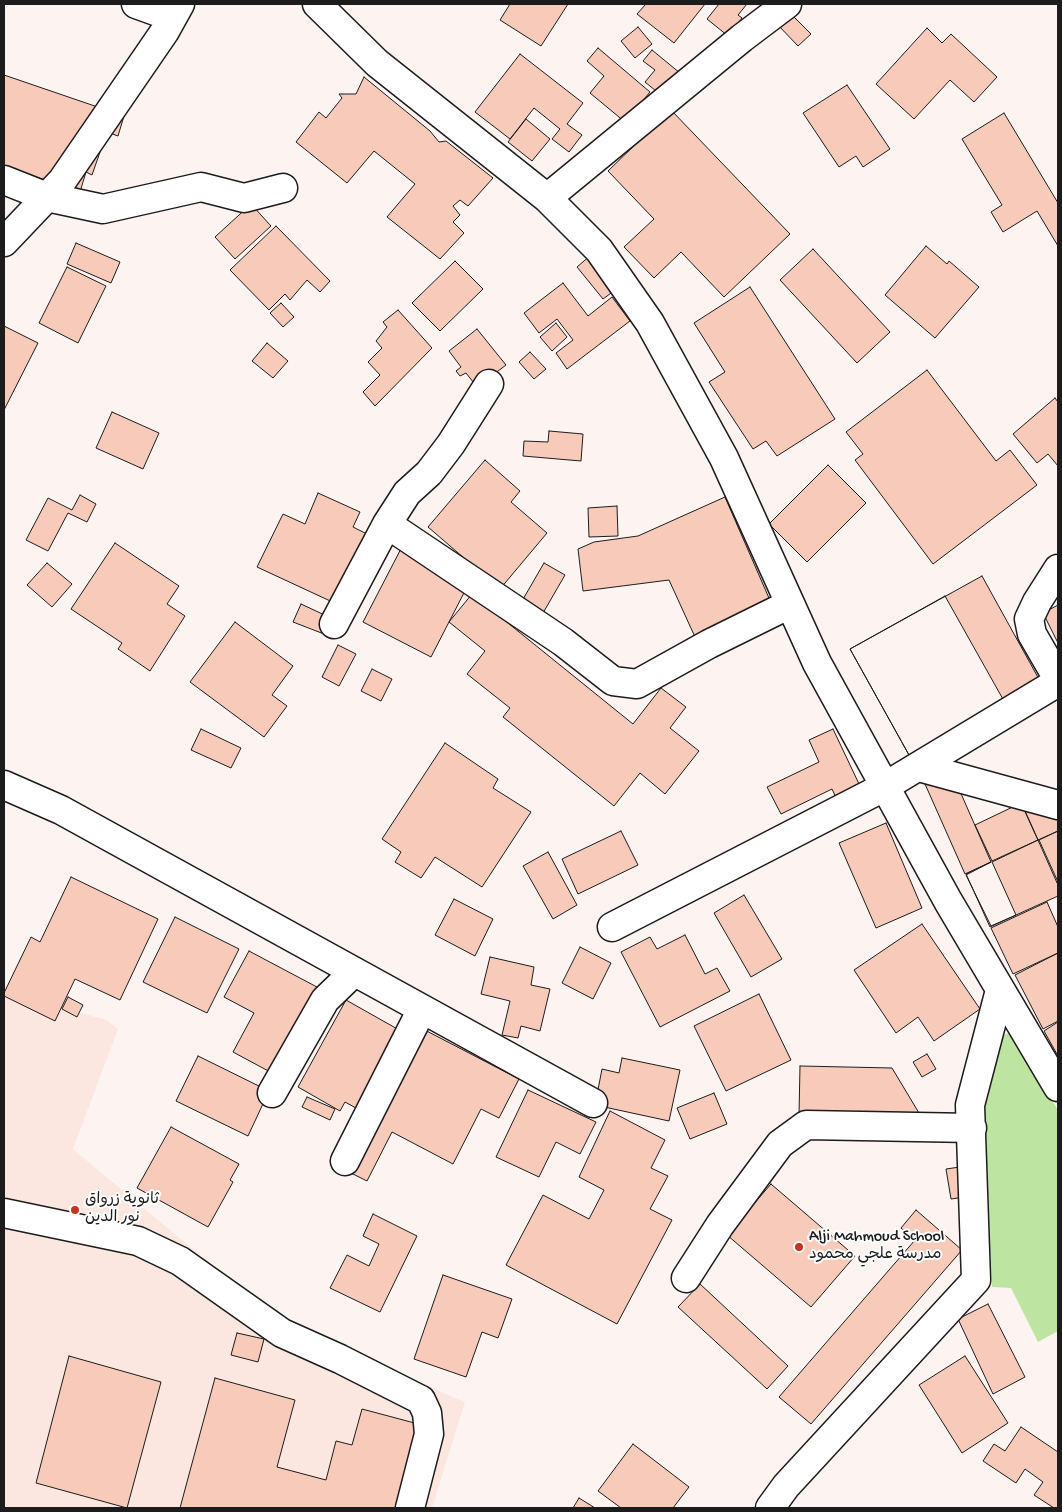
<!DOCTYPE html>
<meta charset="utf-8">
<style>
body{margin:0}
#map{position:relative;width:1062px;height:1512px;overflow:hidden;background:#fdf4f1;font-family:"Gochi Hand",sans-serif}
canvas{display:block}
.frame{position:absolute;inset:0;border:5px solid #1c1c1c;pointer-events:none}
</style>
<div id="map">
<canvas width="1062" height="1512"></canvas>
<div class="frame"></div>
</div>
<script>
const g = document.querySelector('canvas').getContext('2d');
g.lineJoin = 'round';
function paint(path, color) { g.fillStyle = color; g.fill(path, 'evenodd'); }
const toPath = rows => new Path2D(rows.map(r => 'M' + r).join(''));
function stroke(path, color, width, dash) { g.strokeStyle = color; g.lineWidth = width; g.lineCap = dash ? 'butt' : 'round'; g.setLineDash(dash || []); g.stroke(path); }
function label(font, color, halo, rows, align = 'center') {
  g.font = font + ' "Gochi Hand","Playpen Sans Arabic",sans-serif'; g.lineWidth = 4; g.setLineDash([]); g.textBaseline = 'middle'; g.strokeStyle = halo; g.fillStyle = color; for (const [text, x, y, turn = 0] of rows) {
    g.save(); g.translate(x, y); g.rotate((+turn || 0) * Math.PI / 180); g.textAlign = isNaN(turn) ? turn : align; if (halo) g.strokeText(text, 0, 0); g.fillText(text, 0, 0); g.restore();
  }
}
paint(toPath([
 [4,992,107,1020,118,1029,73,1149,218,1270,299,1332,465,1402,432,1508,4,1508]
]), '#fbe7e0');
paint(toPath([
 [1010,1032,1058,1110,1058,1331,1038,1342,1011,1288,992,1287,983,1106,999,1038]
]), '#bde5a1');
const building = toPath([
 [510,4,568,4,541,46,500,20,510,4],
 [646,4,705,4,674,43,637,14,646,4],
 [719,4,747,4,738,15,742,18,728,36,707,19,719,4],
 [789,12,811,34,798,46,777,24,789,12],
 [638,27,652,44,635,58,621,41,638,27],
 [927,28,942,43,951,34,997,77,974,102,950,80,914,119,876,84,927,28],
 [598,48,650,92,625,122,590,93,604,76,587,61,598,48],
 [652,50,680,73,661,95,645,82,655,70,643,61,652,50],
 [520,54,583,103,567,124,582,135,569,152,552,139,560,129,534,108,510,139,475,112,520,54],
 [4,75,124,116,118,136,107,132,92,175,86,172,80,192,4,166,4,75],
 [364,77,430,131,439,142,446,141,493,178,468,206,460,200,453,206,460,215,453,222,464,233,440,259,387,217,415,184,374,151,347,183,296,142,319,112,326,118,342,98,339,94,356,94,364,77],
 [847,85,890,149,863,167,856,156,839,167,803,113,847,85],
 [671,110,790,234,724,297,681,252,654,278,624,247,654,219,608,171,671,110],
 [1004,113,1058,203,1058,246,1037,211,1003,232,991,212,1002,205,962,139,1004,113],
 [526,119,550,139,532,161,508,142,526,119],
 [251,204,271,226,235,259,215,237,251,204],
 [276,226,330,281,320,292,307,280,290,300,285,294,269,310,230,270,276,226],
 [76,243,120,262,111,283,67,264,76,243],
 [926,246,947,264,949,261,979,287,935,338,885,295,926,246],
 [813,249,890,332,857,363,780,280,813,249],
 [591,255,618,288,603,299,577,267,591,255],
 [455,261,483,289,440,331,412,303,455,261],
 [67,267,106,286,78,343,39,323,67,267],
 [563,283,588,316,612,297,630,321,567,369,556,353,573,340,557,319,539,333,524,313,563,283],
 [750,287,835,419,777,456,766,441,753,449,709,382,725,372,694,323,750,287],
 [281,303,294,317,283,327,270,313,281,303],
 [398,310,432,348,375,406,363,392,380,375,368,362,382,348,376,341,387,327,383,322,398,310],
 [556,323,567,337,552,351,540,337,556,323],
 [4,326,38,343,4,410,4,326],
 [477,329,506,365,477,387,466,373,460,376,456,371,461,367,449,351,477,329],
 [267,343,288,361,273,378,252,361,267,343],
 [530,352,546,369,534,379,519,362,530,352],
 [927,370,996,461,1010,450,1037,485,933,564,855,460,863,454,846,432,927,370],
 [1055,398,1058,402,1058,466,1048,454,1037,463,1013,434,1055,398],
 [112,412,159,433,143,469,96,448,112,412],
 [549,431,583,434,581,461,523,456,524,441,548,442,549,431],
 [485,460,520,491,511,502,547,533,500,589,428,527,485,460],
 [828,465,866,503,807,562,769,524,828,465],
 [318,493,360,512,353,527,373,537,341,606,257,567,283,514,305,524,318,493],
 [80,495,96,504,87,522,68,513,48,551,26,540,48,498,72,510,80,495],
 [725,497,772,605,695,637,669,580,583,591,578,549,594,542,638,536,725,497],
 [617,506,618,536,589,537,588,508,617,506],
 [405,541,423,550,417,561,467,587,431,657,363,622,405,541],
 [115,543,179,586,167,604,185,616,150,671,118,649,122,643,71,609,115,543],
 [47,563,72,584,52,607,27,585,47,563],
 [544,563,565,575,543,613,522,601,544,563],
 [982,576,1040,681,909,755,850,649,982,576],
 [472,594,633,724,661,688,686,707,670,728,699,751,665,794,640,773,614,806,503,717,510,708,467,674,485,651,449,622,472,594],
 [945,596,1004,701,909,755,850,649,945,596],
 [301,604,331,618,324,634,293,622,301,604],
 [1058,605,1058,643,1043,613,1058,605],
 [235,622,293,666,272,695,287,706,264,737,190,682,235,622],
 [338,645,356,654,339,686,322,677,338,645],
 [372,669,392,679,381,701,361,691,372,669],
 [201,729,241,748,231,768,191,750,201,729],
 [833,729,869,805,845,817,832,789,781,814,767,787,819,762,809,740,833,729],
 [445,743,498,779,493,788,531,812,482,887,435,857,421,878,395,862,401,852,382,839,445,743],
 [925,784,959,789,991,862,965,874,925,784],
 [1021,803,1038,840,992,861,975,825,1021,803],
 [1022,804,1058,815,1058,831,1038,840,1022,804],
 [886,823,922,908,876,928,839,843,886,823],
 [621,831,638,865,578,894,562,859,621,831],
 [1058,831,1058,882,1039,840,1058,831],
 [1038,840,1058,885,1058,896,1016,915,992,862,1038,840],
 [548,852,577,905,553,919,523,866,548,852],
 [991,862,966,875,991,926,1016,915,990,927,966,874,991,862],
 [71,877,158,919,120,1000,75,979,55,1021,4,996,4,993,31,937,40,942,71,877],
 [744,895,782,959,751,977,714,913,744,895],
 [454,899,493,919,475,956,435,935,454,899],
 [1047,902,1058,927,1058,953,1013,974,991,928,1047,902],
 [175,917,239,949,207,1013,143,982,175,917],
 [922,924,980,1009,934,1041,918,1017,896,1033,854,970,922,924],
 [685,935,705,974,717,968,730,991,660,1027,621,952,650,937,657,949,685,935],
 [580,947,611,963,593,999,562,983,580,947],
 [249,951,332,995,287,1081,233,1052,254,1013,224,997,249,951],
 [1058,953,1058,1021,1043,1029,1015,975,1058,953],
 [490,957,534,967,531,985,550,989,540,1031,521,1026,518,1038,502,1035,510,1001,481,994,490,957],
 [759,994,791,1060,726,1091,694,1026,759,994],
 [68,997,83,1005,77,1017,62,1009,68,997],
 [346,1000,408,1035,365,1113,345,1102,340,1111,298,1087,346,1000],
 [1058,1022,1058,1056,1044,1031,1058,1022],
 [419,1027,519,1079,499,1118,481,1109,453,1164,392,1132,367,1181,345,1170,419,1027],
 [927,1054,936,1069,922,1077,913,1062,927,1054],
 [198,1056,269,1091,248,1136,176,1101,198,1056],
 [622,1058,680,1070,669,1121,595,1105,602,1069,619,1073,622,1058],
 [800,1066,892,1068,922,1118,799,1115,800,1066],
 [528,1090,596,1122,580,1154,556,1142,539,1177,496,1157,528,1090],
 [714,1093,727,1124,690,1139,677,1108,714,1093],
 [307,1097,335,1109,330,1120,302,1107,307,1097],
 [610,1111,665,1140,651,1168,668,1176,650,1209,672,1220,617,1324,506,1265,543,1195,589,1219,604,1190,579,1177,610,1111],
 [171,1127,239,1164,230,1180,233,1182,208,1227,137,1188,171,1127],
 [960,1167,965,1197,951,1199,946,1169,960,1167],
 [771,1184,855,1256,811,1307,727,1235,771,1184],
 [916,1210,962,1250,811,1424,779,1397,915,1240,901,1228,916,1210],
 [373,1214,417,1236,380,1312,330,1288,347,1255,369,1266,379,1244,363,1236,373,1214],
 [443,1275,512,1299,498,1338,482,1332,466,1377,414,1359,443,1275],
 [700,1284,788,1366,767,1389,678,1307,700,1284],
 [988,1304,1025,1377,993,1394,958,1319,988,1304],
 [237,1333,264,1339,258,1362,231,1355,237,1333],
 [69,1356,161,1382,127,1508,36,1483,69,1356],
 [965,1356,1008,1423,962,1453,919,1385,965,1356],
 [215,1378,295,1400,277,1467,326,1480,336,1441,352,1445,362,1409,437,1429,416,1508,180,1508,215,1378],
 [1021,1427,1058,1452,1058,1508,1054,1508,1034,1495,1043,1482,1025,1469,1016,1483,983,1461,994,1444,1005,1451,1021,1427],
 [633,1444,689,1487,673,1508,621,1508,598,1491,633,1444],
 [579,1498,595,1508,573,1508,579,1498]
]);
paint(building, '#f7caba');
stroke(building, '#1c1c1c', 1);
const minor = toPath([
 [136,4,172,17],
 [317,4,377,63,547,198,599,250,650,323,724,458,817,663,948,901,1058,1087],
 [4,180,47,197,103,209,201,187,244,198,283,188],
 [547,198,742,38,787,4],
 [4,242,62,181,165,31,180,4],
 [387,524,563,642,613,681,637,684,709,644,790,604],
 [1058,569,1037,602,1029,619,1032,634,1058,679],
 [334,624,387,524,407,493,429,473,451,444,489,384],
 [919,767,1058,805],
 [4,785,61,810,593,1103],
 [612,927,884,787,1058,682],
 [272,1093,325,1000,354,972],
 [345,1161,421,1011],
 [4,1213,138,1241,180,1261,282,1333,340,1359,421,1400,427,1413,429,1434,410,1508],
 [686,1278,720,1225,780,1144,806,1125,972,1128],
 [770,1508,786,1486,976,1280,970,1105,1000,990]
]);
stroke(minor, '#1c1c1c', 31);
stroke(minor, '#fff', 28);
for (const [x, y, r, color] of [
 [75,1210,5,"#c8321e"],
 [799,1247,5,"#c8321e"]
]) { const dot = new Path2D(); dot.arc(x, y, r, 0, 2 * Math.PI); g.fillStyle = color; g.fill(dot); stroke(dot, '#fff', 2); }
label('16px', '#1c1c1c', '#fff', [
 ["ثانوية زرواق",85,1201],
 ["نور الدين",85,1219],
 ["Alji Mahmoud School",809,1238],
 ["مدرسة علجي محمود",809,1256]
], 'left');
</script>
